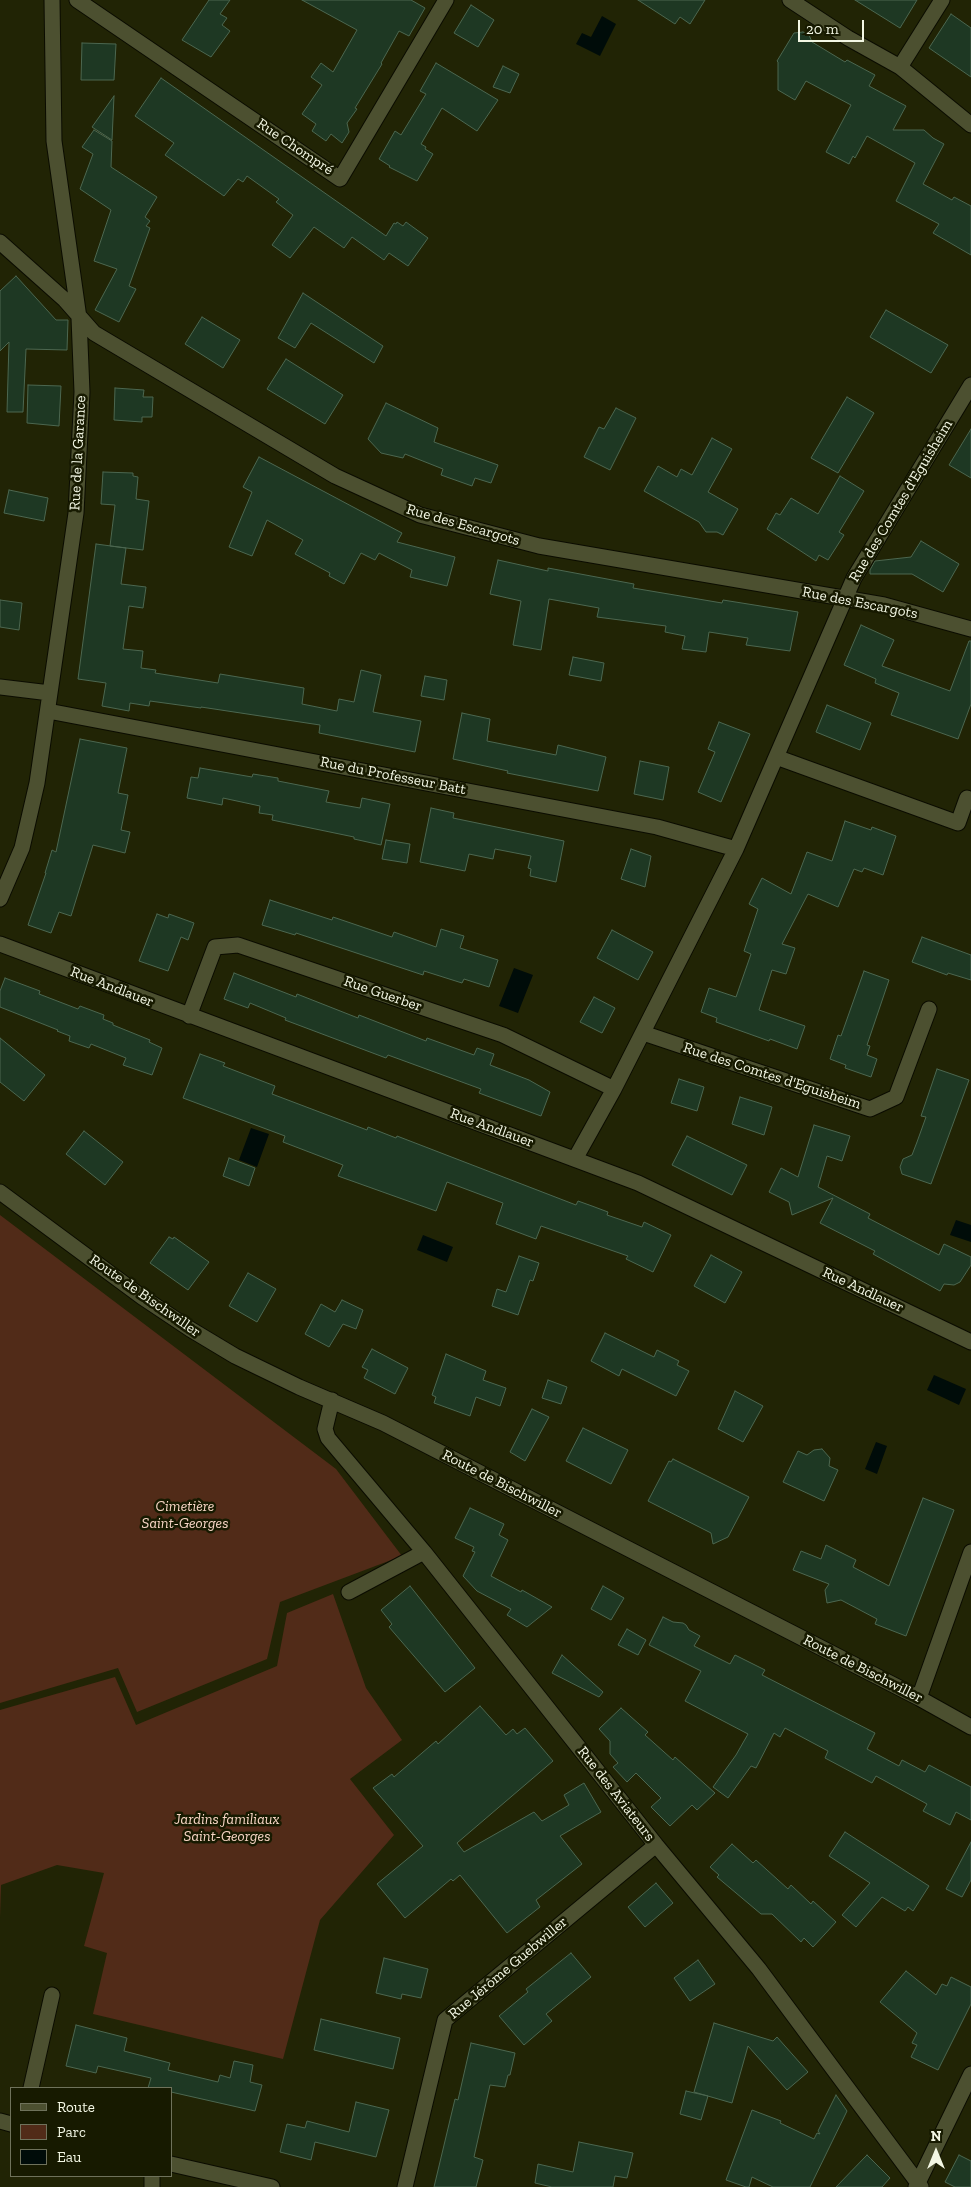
<!DOCTYPE html>
<meta charset="utf-8">
<style>
body{margin:0}
#map{position:relative;width:971px;height:2187px;overflow:hidden;background:#212405;font-family:"Zilla Slab",serif}
canvas{display:block}
.legend{position:absolute;left:10px;top:2087px;width:162px;height:90px;box-sizing:border-box;background:#171a00;border:1px solid #6f725b;margin:0;padding:6px 9px;list-style:none;font-size:15px;color:#f3f7e4}
.legend li{display:flex;align-items:center;gap:10px;height:25px}
.legend b{width:25px;border:1px solid #6f725b}
.north{position:absolute;left:911px;top:2127px;width:50px;height:50px;-webkit-text-stroke:4px #171a00;paint-order:stroke;rotate:0deg;font-size:14px;font-weight:700;line-height:20px;text-align:center;color:#f3f7e4}
.north::after{content:'';display:block;margin:auto;width:18px;height:22px;background:#f3f7e4;clip-path:polygon(50% 0,100% 100%,50% 72%,0 100%)}
.scale{position:absolute;left:798px;top:20px;width:66px;height:22px;box-sizing:border-box;border:2px solid #f3f7e4;border-top:0;padding-left:6px;font-size:15px;line-height:18px;white-space:nowrap;color:#f3f7e4;-webkit-text-stroke:4px #171a00;paint-order:stroke}
</style>
<div id="map">
<canvas width="971" height="2187"></canvas>
<ul class="legend">
<li><b style="height:6px;background:#4c5030"></b>Route</li>
<li><b style="height:14px;background:#512b18"></b>Parc</li>
<li><b style="height:14px;background:#000c09"></b>Eau</li>
</ul>
<div class="north">N</div>
<div class="scale">20 m</div>
</div>
<script>
const g = document.querySelector('canvas').getContext('2d');
g.lineJoin = 'round';
function paint(path, color) { g.fillStyle = color; g.fill(path, 'evenodd'); }
const toPath = rows => new Path2D(rows.map(r => 'M' + r).join(''));
function stroke(path, color, width, dash) { g.strokeStyle = color; g.lineWidth = width; g.lineCap = dash ? 'butt' : 'round'; g.setLineDash(dash || []); g.stroke(path); }
function label(font, color, halo, rows, align = 'center') {
  g.font = font + ' "Zilla Slab",serif'; g.lineWidth = 5; g.setLineDash([]); g.textBaseline = 'middle'; g.strokeStyle = halo; g.fillStyle = color; for (const [text, x, y, turn = 0] of rows) {
    g.save(); g.translate(x, y); g.rotate((+turn || 0) * Math.PI / 180); g.textAlign = isNaN(turn) ? turn : align; if (halo) g.strokeText(text, 0, 0); g.fillText(text, 0, 0); g.restore();
  }
}
paint(toPath([
 [0,1215,336,1469,402,1556,280,1602,267,1659,137,1712,118,1668,0,1703],
 [333,1594,366,1688,402,1740,350,1779,394,1835,320,1920,283,2059,93,2014,107,1953,84,1946,104,1873,57,1865,1,1885,0,1918,0,1710,115,1677,136,1725,277,1666,287,1613]
]), '#512b18');
paint(toPath([
 [602,16,616,24,600,56,576,44,582,33,591,37],
 [514,968,533,975,518,1013,499,1006],
 [251,1128,269,1134,257,1167,239,1160],
 [956,1220,971,1225,971,1242,950,1235],
 [423,1235,453,1247,447,1262,417,1250],
 [934,1375,966,1389,959,1405,927,1390],
 [876,1442,887,1446,877,1474,865,1469]
]), '#000c09');
const building = toPath([
 [209,0,230,0,220,14,227,18,222,25,230,31,211,57,182,40,209,0],
 [302,0,411,0,425,8,409,36,399,31,381,63,382,64,355,108,357,109,347,123,349,132,342,143,331,134,326,141,312,131,316,124,302,114,322,85,311,77,321,63,333,72,357,30,302,0],
 [638,0,705,0,690,24,680,17,675,24,638,0],
 [855,0,917,0,900,28,855,0],
 [471,5,494,20,478,47,454,33,471,5],
 [951,14,971,28,971,77,929,48,951,14],
 [803,32,809,35,812,42,845,62,847,60,875,75,869,86,906,106,893,130,924,130,933,138,944,144,923,184,952,200,954,197,971,206,971,255,933,233,939,224,896,201,915,163,867,136,855,158,853,156,849,164,826,152,851,105,806,81,795,100,778,90,778,62,777,61,794,33,803,32],
 [82,43,116,44,114,80,81,80,82,43],
 [436,63,498,100,477,131,442,108,421,144,426,147,425,149,433,154,417,181,389,167,390,166,379,159,395,131,401,135,426,94,420,91,436,63],
 [503,66,519,74,510,93,493,87,503,66],
 [161,78,386,236,394,223,396,224,397,222,403,226,406,222,428,238,408,266,389,253,384,260,352,237,344,248,314,227,290,258,272,245,293,215,276,202,279,199,247,176,243,182,238,179,224,196,165,155,174,143,135,116,161,78],
 [114,96,112,140,92,127,114,96],
 [94,130,112,141,111,167,157,197,145,217,150,221,146,226,150,228,129,286,136,289,119,322,95,310,117,269,94,261,111,210,80,189,93,154,82,147,94,130],
 [16,276,56,320,68,320,67,350,26,349,23,412,7,412,9,342,0,351,0,291,16,276],
 [303,293,383,346,374,363,311,323,295,348,278,338,303,293],
 [886,310,948,345,931,373,870,337,886,310],
 [202,317,240,340,223,368,185,344,202,317],
 [286,359,343,395,325,424,267,389,286,359],
 [28,385,61,386,59,426,27,423,28,385],
 [115,388,144,390,143,397,153,397,152,417,142,417,142,422,114,420,115,388],
 [847,397,874,413,838,473,811,458,847,397],
 [386,403,438,428,434,442,498,465,491,483,475,478,472,486,441,475,443,469,405,454,403,458,381,453,368,439,386,403],
 [616,408,636,418,610,470,584,457,599,427,604,429,616,408],
 [971,429,971,478,949,465,971,429],
 [712,438,732,449,708,492,738,509,723,535,717,532,706,532,699,522,644,491,658,466,677,477,681,469,692,475,712,438],
 [259,457,402,533,397,542,455,557,447,586,410,577,412,570,379,553,375,560,361,553,344,584,329,576,330,573,295,554,303,540,267,520,252,556,229,547,252,492,243,487,259,457],
 [103,472,133,473,133,476,138,477,136,499,149,501,143,550,110,546,115,505,101,504,103,472],
 [840,476,864,491,839,532,844,535,828,560,819,555,816,561,767,529,776,513,780,515,791,498,818,514,840,476],
 [9,490,48,498,44,521,4,513,9,490],
 [921,541,959,564,943,592,912,574,870,574,870,570,875,561,911,557,921,541],
 [96,544,126,548,121,584,146,587,143,608,129,606,123,649,143,651,141,668,156,670,155,673,218,683,220,674,304,688,302,704,337,711,339,699,354,702,361,670,381,675,373,712,421,721,415,752,319,733,320,725,201,707,201,708,150,701,149,706,130,703,129,711,102,706,106,683,78,679,96,544],
 [498,560,548,571,548,568,634,584,633,588,722,603,723,600,798,612,790,651,746,645,748,638,709,632,706,652,682,649,685,636,665,632,666,626,597,617,599,608,549,599,541,650,513,645,521,601,490,594,498,560],
 [0,600,22,603,19,630,0,627,0,600],
 [861,625,894,640,882,666,950,691,969,641,971,641,971,704,958,739,891,715,899,693,875,683,876,679,844,665,861,625],
 [573,657,604,663,601,681,569,675,573,657],
 [425,676,447,680,444,700,421,696,425,676],
 [827,705,871,723,860,750,816,732,827,705],
 [462,713,490,719,487,741,556,755,558,745,606,757,598,791,507,773,508,771,453,759,462,713],
 [719,722,750,734,721,802,698,792,715,752,708,749,719,722],
 [80,739,127,748,118,793,128,795,121,830,130,832,125,853,93,845,71,916,59,912,51,933,28,925,46,873,45,873,52,850,56,852,80,739],
 [640,761,669,767,663,800,634,794,640,761],
 [200,768,252,777,253,774,278,778,278,781,329,791,326,802,360,808,362,798,390,804,381,845,354,839,354,837,272,820,273,815,259,813,260,806,223,798,222,805,187,798,191,777,198,778,200,768],
 [431,808,454,813,453,818,564,841,556,882,530,876,531,869,528,868,531,856,495,849,493,859,469,854,465,871,420,862,431,808],
 [845,821,871,830,872,827,896,836,883,875,864,868,862,872,854,869,838,907,808,894,782,944,795,948,786,974,772,970,759,1010,805,1026,797,1049,770,1039,769,1041,716,1022,717,1018,701,1012,709,988,736,997,751,954,744,951,758,909,749,904,762,878,791,894,807,852,832,861,845,821],
 [386,840,410,844,407,863,382,859,386,840],
 [631,849,651,856,645,887,621,879,631,849],
 [270,900,332,920,333,917,392,937,394,932,436,947,441,929,464,936,460,948,498,960,489,987,464,979,462,983,424,971,423,975,296,933,295,935,262,925,270,900],
 [157,914,168,918,169,914,194,923,188,940,181,937,168,971,139,961,157,914],
 [612,930,653,952,638,980,597,958,612,930],
 [922,937,971,955,971,980,948,973,947,975,912,962,922,937],
 [864,971,889,980,867,1045,870,1046,867,1055,877,1059,871,1077,845,1068,846,1065,830,1059,838,1035,841,1036,864,971],
 [234,973,296,997,297,994,358,1018,359,1015,426,1041,427,1038,474,1055,477,1048,494,1054,490,1065,529,1080,550,1092,541,1116,479,1093,481,1089,388,1055,386,1058,285,1020,286,1018,250,1003,248,1008,224,999,234,973],
 [5,978,40,991,39,994,78,1009,80,1006,104,1015,103,1019,113,1023,113,1025,150,1040,149,1042,162,1048,152,1075,123,1065,126,1058,91,1044,89,1048,69,1041,70,1036,57,1031,58,1030,0,1007,0,991,5,978],
 [594,997,615,1008,602,1033,580,1022,594,997],
 [0,1038,45,1075,24,1101,0,1082,0,1038],
 [200,1054,225,1063,223,1066,275,1086,272,1094,367,1130,368,1127,396,1138,397,1136,576,1205,578,1201,592,1206,608,1212,607,1215,642,1227,644,1222,671,1235,653,1272,626,1259,628,1256,541,1226,536,1239,496,1224,503,1203,447,1182,436,1211,338,1176,343,1165,283,1142,285,1136,183,1098,200,1054],
 [937,1069,969,1080,931,1184,902,1174,900,1167,903,1159,912,1155,917,1142,926,1117,921,1116,937,1069],
 [679,1079,704,1087,697,1111,671,1103,679,1079],
 [740,1097,772,1107,764,1135,732,1124,740,1097],
 [814,1125,850,1136,842,1161,827,1156,818,1187,870,1214,868,1218,939,1255,944,1244,971,1257,971,1265,960,1282,954,1285,944,1284,940,1291,873,1254,875,1251,820,1223,833,1198,792,1215,789,1202,769,1192,781,1168,798,1177,814,1125],
 [84,1131,123,1162,105,1185,66,1154,84,1131],
 [687,1136,747,1165,732,1195,672,1165,687,1136],
 [229,1158,255,1168,249,1186,223,1176,229,1158],
 [169,1237,173,1239,174,1237,209,1262,188,1290,150,1263,169,1237],
 [711,1255,742,1272,725,1303,694,1286,711,1255],
 [519,1256,539,1263,533,1281,530,1280,518,1315,492,1306,497,1289,506,1292,519,1256],
 [248,1273,276,1289,257,1322,229,1306,248,1273],
 [342,1300,363,1310,356,1329,343,1324,329,1347,305,1334,321,1304,335,1312,342,1300],
 [605,1333,654,1357,657,1350,679,1361,677,1365,689,1371,676,1396,622,1369,619,1376,591,1361,605,1333],
 [372,1349,408,1368,395,1394,364,1378,368,1370,362,1367,372,1349],
 [446,1354,486,1371,483,1380,506,1388,500,1406,476,1397,470,1416,434,1403,436,1397,432,1395,446,1354],
 [548,1380,567,1387,561,1404,542,1398,548,1380],
 [735,1391,763,1406,743,1442,718,1429,735,1391],
 [532,1409,549,1417,525,1461,510,1452,532,1409],
 [583,1428,628,1450,611,1484,566,1461,583,1428],
 [822,1449,830,1458,829,1466,838,1470,824,1501,783,1482,798,1451,807,1455,814,1450,822,1449],
 [673,1459,749,1497,728,1537,713,1544,711,1533,648,1501,669,1461,671,1462,673,1459],
 [923,1498,954,1510,906,1636,875,1624,877,1619,841,1600,827,1603,825,1590,829,1584,793,1570,801,1551,821,1559,826,1545,856,1560,853,1567,889,1586,923,1498],
 [470,1508,504,1524,499,1535,508,1540,491,1576,521,1592,522,1590,552,1607,527,1627,507,1615,511,1609,477,1591,463,1576,475,1552,472,1551,474,1547,455,1538,470,1508],
 [410,1586,475,1668,445,1692,389,1627,392,1624,381,1610,410,1586],
 [603,1586,624,1598,611,1620,591,1609,603,1586],
 [663,1617,673,1622,683,1623,686,1625,689,1630,700,1636,694,1646,730,1664,735,1655,765,1670,762,1675,875,1733,867,1749,899,1766,902,1760,925,1772,929,1765,971,1787,971,1820,956,1812,950,1825,923,1811,927,1804,876,1776,872,1783,825,1758,828,1751,785,1728,780,1737,774,1733,756,1768,751,1766,728,1798,713,1787,736,1755,748,1734,685,1701,701,1671,649,1645,663,1617],
 [627,1629,646,1640,638,1655,618,1645,627,1629],
 [562,1655,603,1692,599,1697,552,1673,562,1655],
 [480,1706,506,1735,513,1729,517,1734,525,1728,553,1761,457,1843,464,1852,534,1812,542,1821,569,1805,564,1795,584,1783,601,1812,560,1836,582,1864,536,1900,540,1907,507,1933,460,1875,453,1881,451,1879,405,1918,377,1884,423,1846,373,1788,392,1774,394,1777,436,1741,438,1744,480,1706],
 [621,1708,648,1732,645,1735,673,1760,675,1757,715,1793,697,1810,692,1805,670,1826,651,1807,661,1798,636,1773,627,1782,613,1767,618,1763,610,1754,610,1741,599,1729,621,1708],
 [845,1832,929,1886,913,1911,908,1907,905,1911,882,1897,856,1927,842,1915,870,1883,829,1856,845,1832],
 [971,1842,971,1880,962,1897,946,1889,971,1842],
 [732,1844,753,1863,756,1860,788,1889,791,1885,811,1904,813,1901,836,1922,813,1947,804,1938,801,1942,772,1914,761,1914,717,1877,719,1875,710,1867,732,1844],
 [656,1883,673,1903,645,1927,628,1907,656,1883],
 [571,1953,591,1977,546,2014,552,2021,524,2045,499,2016,528,1992,526,1989,571,1953],
 [384,1958,428,1969,421,1998,402,1994,401,1999,376,1993,384,1958],
 [698,1960,715,1984,690,2001,674,1978,698,1960],
 [906,1971,936,1995,942,1984,947,1986,951,1977,971,1987,971,2004,938,2070,911,2057,917,2045,912,2043,917,2033,880,2002,906,1971],
 [321,2019,400,2038,393,2069,314,2050,321,2019],
 [714,2023,773,2041,777,2037,808,2072,787,2090,748,2046,732,2103,694,2092,714,2023],
 [76,2025,127,2038,124,2051,170,2063,168,2070,218,2082,220,2075,230,2078,234,2061,253,2065,250,2082,262,2085,255,2111,171,2092,171,2088,148,2088,151,2078,98,2066,96,2073,66,2066,76,2025],
 [471,2043,515,2053,510,2075,508,2075,505,2087,490,2085,474,2157,483,2160,476,2187,434,2187,455,2099,458,2100,471,2043],
 [686,2091,708,2096,701,2120,680,2114,686,2091],
 [836,2095,847,2111,810,2187,773,2187,752,2177,749,2187,746,2187,726,2180,752,2110,781,2121,780,2123,814,2139,817,2133,820,2134,818,2131,836,2095],
 [356,2102,389,2110,376,2157,315,2142,311,2160,280,2152,287,2124,305,2128,307,2121,349,2132,356,2102],
 [579,2142,633,2153,627,2178,615,2176,613,2187,552,2187,535,2183,538,2164,573,2172,579,2142],
 [867,2155,890,2178,882,2187,836,2187,867,2155],
 [959,2155,971,2161,971,2187,955,2187,945,2182,959,2155]
]);
paint(building, '#1e3823');
stroke(building, '#4c6750', 1);
const minor = toPath([
 [77,0,340,179,446,0],
 [790,0,848,38,900,67,971,125],
 [900,67,942,0],
 [0,242,65,300,94,333,335,476,420,515,539,546,884,605,971,629],
 [0,687,50,693],
 [48,711,657,827,736,849],
 [776,757,958,823,967,798],
 [0,899,22,848,37,783,76,513,82,392,79,318,54,141,52,0],
 [0,944,638,1183,971,1342],
 [189,1016,215,947,238,945,503,1035,614,1089],
 [643,1033,870,1109,896,1097,929,1009],
 [575,1159,614,1089,736,849,854,578,971,385],
 [0,1192,142,1297,190,1329,235,1356,299,1387,383,1423,919,1698,971,1727],
 [332,1400,325,1429,328,1438,424,1552,656,1845,759,1969,921,2187],
 [349,1592,424,1552],
 [919,1698,971,1552],
 [31,2088,52,1995],
 [0,2121,11,2124],
 [171,2164,272,2187],
 [152,2187,152,2176],
 [405,2187,445,2020,656,1845],
 [916,2187,971,2074]
]);
stroke(minor, '#0b0c00', 17);
stroke(minor, '#4c5030', 15);
label('15px', '#f3f7e4', '#171a00', [
 ["Rue Chompré",295,147,34],
 ["Rue de la Garance",78,453,-87],
 ["Rue des Comtes d'Eguisheim",901,501,-59],
 ["Rue des Escargots",463,525,16],
 ["Rue des Escargots",860,603,11],
 ["Rue du Professeur Batt",393,776,11],
 ["Rue Andlauer",112,987,21],
 ["Rue Guerber",383,994,19],
 ["Rue des Comtes d'Eguisheim",772,1076,18],
 ["Rue Andlauer",492,1128,20],
 ["Rue Andlauer",863,1290,25],
 ["Route de Bischwiller",145,1296,35],
 ["Route de Bischwiller",502,1484,27],
 ["Route de Bischwiller",863,1669,27],
 ["Rue des Aviateurs",616,1794,52],
 ["Rue Jérôme Guebwiller",508,1968,-40]
]);
label('italic 15px', '#f8d6c5', '#171a00', [
 ["Cimetière",185,1507],
 ["Saint-Georges",185,1524],
 ["Jardins familiaux",227,1820],
 ["Saint-Georges",227,1837]
]);
</script>
